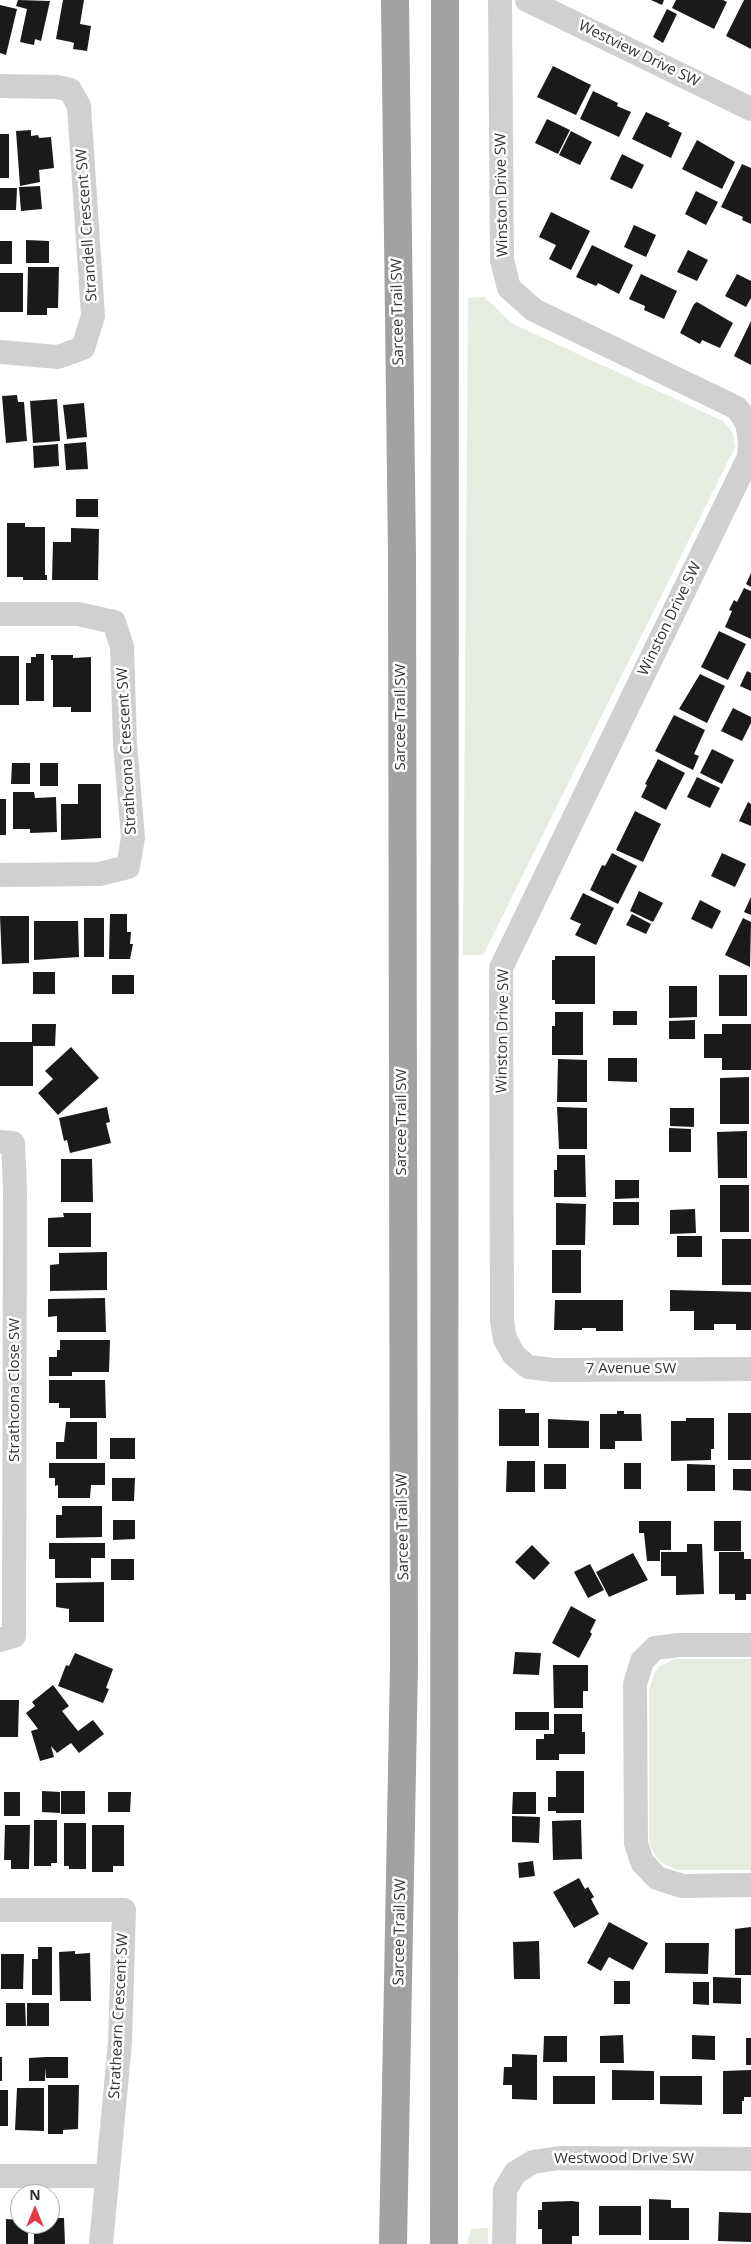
<!DOCTYPE html>
<style>
body{margin:0}
#map{position:relative;width:751px;height:2244px;overflow:hidden;background:#fff;font-family:"Open Sans",sans-serif}
canvas{display:block}
.north{position:absolute;left:10px;top:2184px;width:50px;height:50px;box-sizing:border-box;background:#fff;border:1px solid #adadad;border-radius:50%;rotate:0deg;font-size:14px;font-weight:700;line-height:20px;text-align:center;color:#333}
.north::after{content:'';display:block;margin:auto;width:18px;height:22px;background:#e63946;clip-path:polygon(50% 0,100% 100%,50% 72%,0 100%)}
</style>
<div id="map">
<canvas width="751" height="2244"></canvas>
<div class="north">N</div>
</div>
<script>
const g = document.querySelector('canvas').getContext('2d');
g.lineJoin = 'round';
function paint(path, color) { g.fillStyle = color; g.fill(path, 'evenodd'); }
const toPath = rows => new Path2D(rows.map(r => 'M' + r).join(''));
function stroke(path, color, width, dash) { g.strokeStyle = color; g.lineWidth = width; g.lineCap = dash ? 'butt' : 'round'; g.setLineDash(dash || []); g.stroke(path); }
function label(font, color, halo, rows, align = 'center') {
  g.font = font + ' "Open Sans",sans-serif'; g.lineWidth = 5; g.setLineDash([]); g.textBaseline = 'middle'; g.strokeStyle = halo; g.fillStyle = color; for (const [text, x, y, turn = 0] of rows) {
    g.save(); g.translate(x, y); g.rotate((+turn || 0) * Math.PI / 180); g.textAlign = isNaN(turn) ? turn : align; if (halo) g.strokeText(text, 0, 0); g.fillText(text, 0, 0); g.restore();
  }
}
paint(toPath([
 [484,297,513,324,723,421,733,433,735,447,483,955,463,955,468,298],
 [675,1659,751,1659,751,1870,677,1870,659,1861,651,1848,649,1840,649,1690,655,1672,660,1666],
 [488,2228,488,2244,467,2244,471,2229]
]), '#e6ecdf');
paint(toPath([
 [18,0,50,1,41,41,35,39,34,45,20,42,27,9,16,6],
 [63,0,84,0,80,24,91,26,87,51,73,49,74,43,71,42,56,39],
 [651,0,664,0,662,5],
 [676,0,723,0,727,2,714,29,672,8],
 [744,0,751,0,751,49,726,36],
 [0,5,17,9,6,55,0,53],
 [667,9,677,14,663,43,653,37],
 [553,66,591,85,576,115,537,97],
 [593,91,618,103,617,106,631,112,619,137,580,119],
 [646,112,670,123,668,126,682,133,671,158,632,139],
 [547,119,570,130,558,154,535,143],
 [31,130,31,136,38,135,39,138,51,137,54,168,39,170,40,182,20,186,16,131],
 [571,131,592,142,580,165,559,155],
 [0,134,9,134,9,178,0,178],
 [697,140,735,162,722,189,682,169],
 [622,154,644,165,632,189,610,179],
 [742,164,751,168,751,224,742,220,743,217,721,207],
 [40,186,42,209,21,211,19,187],
 [0,188,17,188,16,210,0,210],
 [696,191,718,202,706,225,685,214],
 [551,212,590,231,571,270,549,259,556,245,539,237],
 [634,225,656,235,646,257,624,247],
 [26,240,49,241,49,263,26,263],
 [0,241,12,241,12,264,0,264],
 [592,245,633,265,619,294,598,283,596,286,576,277],
 [688,250,708,260,697,281,677,272],
 [28,267,59,267,58,308,47,308,47,315,27,315],
 [0,273,23,273,23,312,0,312],
 [641,274,677,291,664,319,644,310,645,306,629,299],
 [737,274,751,281,751,298,746,307,725,296],
 [697,302,733,323,720,348,702,340,700,344,680,333,694,304],
 [751,321,751,365,734,356],
 [17,395,18,402,24,402,27,441,6,443,2,396],
 [57,399,60,441,33,443,30,401],
 [84,403,87,437,67,439,63,405],
 [86,442,88,469,66,470,64,444],
 [58,444,59,466,34,468,33,446],
 [76,499,98,499,98,517,76,517],
 [7,523,25,523,25,527,45,527,45,575,47,575,47,580,23,580,23,577,7,577],
 [71,528,99,529,98,580,52,580,53,542,71,542],
 [751,573,751,587,746,584],
 [744,588,751,591,751,639,725,627,732,611,729,610,734,600,737,602],
 [719,631,746,644,728,680,701,667],
 [36,654,44,654,44,701,26,701,26,663,31,663,31,657,36,657],
 [51,655,73,655,73,658,91,657,91,712,71,712,71,707,53,707,53,660,51,660],
 [0,656,19,656,19,705,0,705],
 [747,671,751,673,751,691,740,686],
 [700,674,725,686,707,723,679,709],
 [733,708,751,717,751,723,742,741,721,731],
 [674,715,705,730,694,754,699,756,693,770,655,751],
 [712,749,734,760,722,784,700,773],
 [658,759,685,773,666,810,641,797,647,785,645,784],
 [12,763,30,763,30,784,11,784],
 [40,763,58,763,58,786,40,786],
 [697,777,720,788,710,808,687,797],
 [78,784,101,784,101,838,61,840,61,804,78,804],
 [13,792,34,792,35,798,56,797,57,832,30,833,30,829,13,829],
 [0,799,6,799,6,835,0,835],
 [748,802,751,804,751,826,739,821],
 [635,811,661,824,643,862,616,850],
 [612,853,637,866,618,904,590,890,602,865,605,866],
 [722,853,746,864,735,887,711,876],
 [639,891,663,903,653,922,630,911],
 [583,893,614,908,596,945,575,935,581,924,570,919],
 [751,897,751,915,744,912],
 [700,900,721,911,712,929,691,919],
 [110,914,127,914,127,932,131,932,130,944,133,944,130,959,109,959],
 [632,914,651,924,646,934,626,925],
 [0,916,29,916,29,963,2,964],
 [84,918,104,918,104,957,84,957],
 [743,918,751,922,750,967,725,955],
 [34,921,78,921,79,957,34,960],
 [555,956,595,956,595,1004,555,1004,555,1000,552,1000,552,960,555,960],
 [33,972,55,972,55,994,33,994],
 [112,975,134,975,134,994,112,994],
 [719,975,747,975,747,1016,719,1016],
 [669,986,697,986,697,1017,669,1018],
 [613,1011,637,1011,637,1025,613,1025],
 [555,1012,583,1012,583,1055,552,1055,552,1026,555,1026],
 [695,1020,695,1039,669,1039,669,1021],
 [32,1024,56,1024,55,1046,33,1046,33,1086,0,1086,0,1042,32,1042],
 [722,1024,751,1024,751,1070,722,1070,722,1058,704,1058,704,1034,722,1034],
 [71,1047,99,1078,58,1115,38,1093,53,1079,45,1071],
 [608,1058,637,1058,637,1082,608,1081],
 [558,1059,587,1060,587,1102,557,1102],
 [749,1077,749,1124,720,1124,720,1078],
 [107,1107,110,1122,106,1123,111,1143,70,1153,67,1140,64,1141,59,1118],
 [557,1107,587,1108,587,1149,559,1149],
 [670,1108,694,1108,694,1127,670,1126],
 [669,1128,691,1129,691,1152,669,1152],
 [747,1131,747,1178,718,1178,717,1132],
 [557,1155,585,1155,586,1197,554,1197,554,1170,557,1170],
 [61,1159,92,1159,93,1202,61,1202],
 [615,1180,639,1180,639,1198,615,1199],
 [720,1185,749,1185,749,1232,720,1232],
 [613,1202,639,1202,639,1225,613,1225],
 [556,1203,586,1204,585,1245,556,1245],
 [695,1209,696,1233,670,1234,670,1210],
 [63,1213,91,1213,91,1247,48,1247,48,1218,64,1217],
 [677,1236,702,1236,702,1257,677,1257],
 [722,1239,751,1239,751,1285,722,1285],
 [552,1250,581,1250,581,1293,552,1293],
 [107,1252,107,1290,50,1291,50,1265,59,1264,59,1253],
 [670,1290,751,1292,751,1330,736,1330,736,1324,714,1324,714,1330,694,1330,694,1311,670,1311],
 [105,1298,106,1332,57,1332,57,1316,48,1317,48,1299],
 [555,1300,623,1300,623,1331,596,1331,596,1328,582,1328,582,1330,554,1330],
 [60,1340,110,1340,109,1372,72,1372,72,1376,49,1376,49,1357,57,1357,57,1350,60,1350],
 [49,1380,105,1380,106,1418,70,1418,70,1408,59,1408,59,1403,49,1403],
 [499,1409,525,1409,525,1413,539,1413,539,1446,499,1446],
 [617,1411,624,1411,624,1414,641,1414,642,1441,615,1441,615,1449,600,1449,600,1414,617,1414],
 [728,1413,751,1413,751,1460,728,1460],
 [686,1418,714,1418,714,1449,711,1449,711,1460,671,1461,671,1421,686,1421],
 [548,1419,589,1421,589,1448,548,1448],
 [66,1422,97,1422,97,1459,56,1459,56,1442,64,1442],
 [110,1438,135,1438,135,1459,110,1459],
 [507,1461,535,1461,535,1492,506,1492],
 [49,1463,105,1463,105,1485,91,1485,90,1498,58,1498,58,1485,55,1486,55,1478,49,1478],
 [624,1463,641,1463,641,1489,624,1489],
 [544,1464,566,1464,566,1489,544,1489],
 [687,1464,715,1465,715,1491,687,1491],
 [733,1469,751,1469,751,1491,733,1490],
 [112,1478,135,1478,134,1501,112,1501],
 [62,1506,102,1506,102,1537,56,1538,56,1515,62,1515],
 [113,1520,135,1520,135,1539,113,1540],
 [639,1521,671,1521,671,1550,660,1550,660,1561,647,1561,644,1533,639,1533],
 [714,1521,741,1521,741,1551,714,1551],
 [49,1543,105,1543,105,1558,91,1558,91,1578,55,1578,55,1559,49,1559],
 [687,1544,702,1544,704,1594,676,1595,676,1576,661,1576,661,1552,687,1552],
 [532,1545,550,1563,534,1580,515,1562],
 [719,1552,744,1552,744,1559,751,1559,751,1594,746,1594,746,1600,735,1600,735,1594,719,1594],
 [633,1553,648,1580,609,1597,596,1572],
 [111,1559,134,1559,134,1580,111,1580],
 [590,1564,604,1590,588,1598,574,1572],
 [104,1582,104,1622,69,1622,69,1609,56,1607,56,1583],
 [571,1606,596,1620,590,1632,592,1634,579,1658,552,1643],
 [515,1652,541,1653,539,1675,513,1674],
 [75,1653,113,1669,106,1688,109,1689,103,1703,58,1686,66,1665,69,1666],
 [553,1665,588,1665,588,1691,583,1691,583,1708,554,1708],
 [53,1685,69,1706,62,1711,78,1731,93,1720,104,1734,79,1753,71,1743,57,1753,51,1746,54,1757,40,1761,31,1731,38,1729,26,1713,35,1706,32,1702],
 [0,1700,19,1700,18,1737,0,1737],
 [515,1712,549,1712,549,1730,515,1730],
 [554,1714,582,1714,582,1732,585,1732,585,1754,559,1754,559,1760,536,1760,536,1739,544,1739,544,1734,554,1734],
 [556,1771,584,1771,584,1813,556,1813,556,1811,548,1811,548,1797,556,1797],
 [42,1791,60,1792,60,1813,42,1812],
 [61,1791,85,1791,85,1814,61,1814],
 [4,1792,20,1792,20,1816,4,1816],
 [108,1792,131,1792,130,1812,108,1812],
 [513,1792,536,1792,536,1814,512,1814],
 [512,1816,540,1817,539,1843,512,1842],
 [34,1820,57,1820,57,1863,51,1863,51,1866,34,1866],
 [581,1820,582,1859,553,1860,552,1821],
 [64,1823,86,1823,86,1869,69,1869,69,1866,64,1866],
 [5,1825,30,1825,29,1869,11,1869,11,1860,4,1860],
 [92,1825,124,1825,124,1866,113,1866,113,1872,92,1872],
 [533,1861,535,1876,519,1878,518,1863],
 [579,1878,585,1889,588,1887,594,1897,591,1899,599,1914,574,1928,553,1892],
 [609,1922,648,1943,633,1970,609,1957,601,1971,587,1963],
 [751,1927,751,1975,735,1975,735,1929],
 [539,1941,540,1979,514,1979,513,1942],
 [665,1943,709,1943,708,1974,665,1973],
 [38,1947,52,1947,52,1995,32,1995,32,1959,38,1959],
 [75,1951,75,1954,90,1953,91,2001,60,2001,59,1952],
 [1,1954,24,1954,23,1989,1,1989],
 [713,1977,741,1978,741,2004,713,2003],
 [614,1981,630,1981,630,2004,614,2004],
 [693,1982,709,1982,709,2005,693,2004],
 [6,2003,25,2003,26,2026,6,2026],
 [27,2003,49,2003,49,2026,27,2026],
 [623,2035,624,2063,600,2063,600,2036],
 [692,2035,715,2036,715,2060,692,2059],
 [544,2036,567,2036,567,2062,543,2062],
 [746,2038,751,2038,751,2065,746,2065],
 [512,2054,537,2055,537,2100,512,2099,512,2085,503,2085,504,2067,512,2067],
 [0,2057,2,2057,2,2081,0,2081],
 [46,2057,68,2057,68,2078,46,2078,45,2068,45,2081,29,2081,29,2058],
 [612,2070,654,2071,654,2100,612,2100],
 [751,2070,751,2097,744,2097,744,2101,742,2101,742,2114,723,2114,723,2071],
 [553,2076,595,2076,595,2104,553,2104],
 [660,2076,702,2076,702,2105,660,2104],
 [48,2085,79,2085,78,2129,63,2130,63,2134,48,2134],
 [17,2088,44,2088,44,2131,15,2130],
 [0,2090,8,2090,8,2126,0,2126],
 [649,2199,671,2200,671,2208,689,2208,689,2240,649,2240],
 [572,2201,579,2202,579,2236,572,2236,572,2244,542,2244,542,2229,538,2229,538,2210,542,2210,542,2202],
 [599,2206,641,2206,641,2235,599,2235],
 [719,2212,751,2213,751,2242,718,2241],
 [50,2218,64,2218,65,2244,34,2244,34,2224,50,2224],
 [6,2219,20,2220,20,2224,28,2224,28,2244,6,2244]
]), '#1a1a1a');
stroke(toPath([
 [500,0,502,260,509,288,534,310,737,408,747,423,750,441,749,457,501,968,502,1321,505,1339,514,1355,528,1367,553,1370,751,1369],
 [527,0,751,109],
 [0,86,57,87,70,90,79,106,93,316,83,348,58,357,0,352],
 [0,614,78,614,114,622,122,647,125,743,133,838,128,867,99,874,0,875],
 [0,1142,13,1143,15,1189,14,1636,0,1640],
 [751,1645,679,1645,655,1648,642,1661,635,1684,636,1843,642,1862,657,1878,682,1886,751,1885],
 [0,1910,124,1910,120,2043,101,2244],
 [0,2176,106,2176],
 [504,2244,505,2190,515,2173,533,2162,559,2158,751,2159]
]), '#d0d0d0', 24);
stroke(toPath([
 [393,2244,404,1665,402,556,395,0],
 [444,2244,445,0]
]), '#a2a2a2', 28);
label('15px', '#333', '#fff', [
 ["Westview Drive SW",639,54,26],
 ["Winston Drive SW",502,195,-91],
 ["Strandell Crescent SW",87,225,-94],
 ["Sarcee Trail SW",398,312,-91],
 ["Winston Drive SW",670,619,-64],
 ["Sarcee Trail SW",401,717,-90],
 ["Strathcona Crescent SW",127,751,-93],
 ["Winston Drive SW",503,1031,-89],
 ["Sarcee Trail SW",402,1122,-90],
 ["7 Avenue SW",631,1369],
 ["Strathcona Close SW",15,1390,-90],
 ["Sarcee Trail SW",403,1527,-91],
 ["Sarcee Trail SW",400,1932,-89],
 ["Strathearn Crescent SW",119,2016,-87],
 ["Westwood Drive SW",624,2159]
]);
</script>
